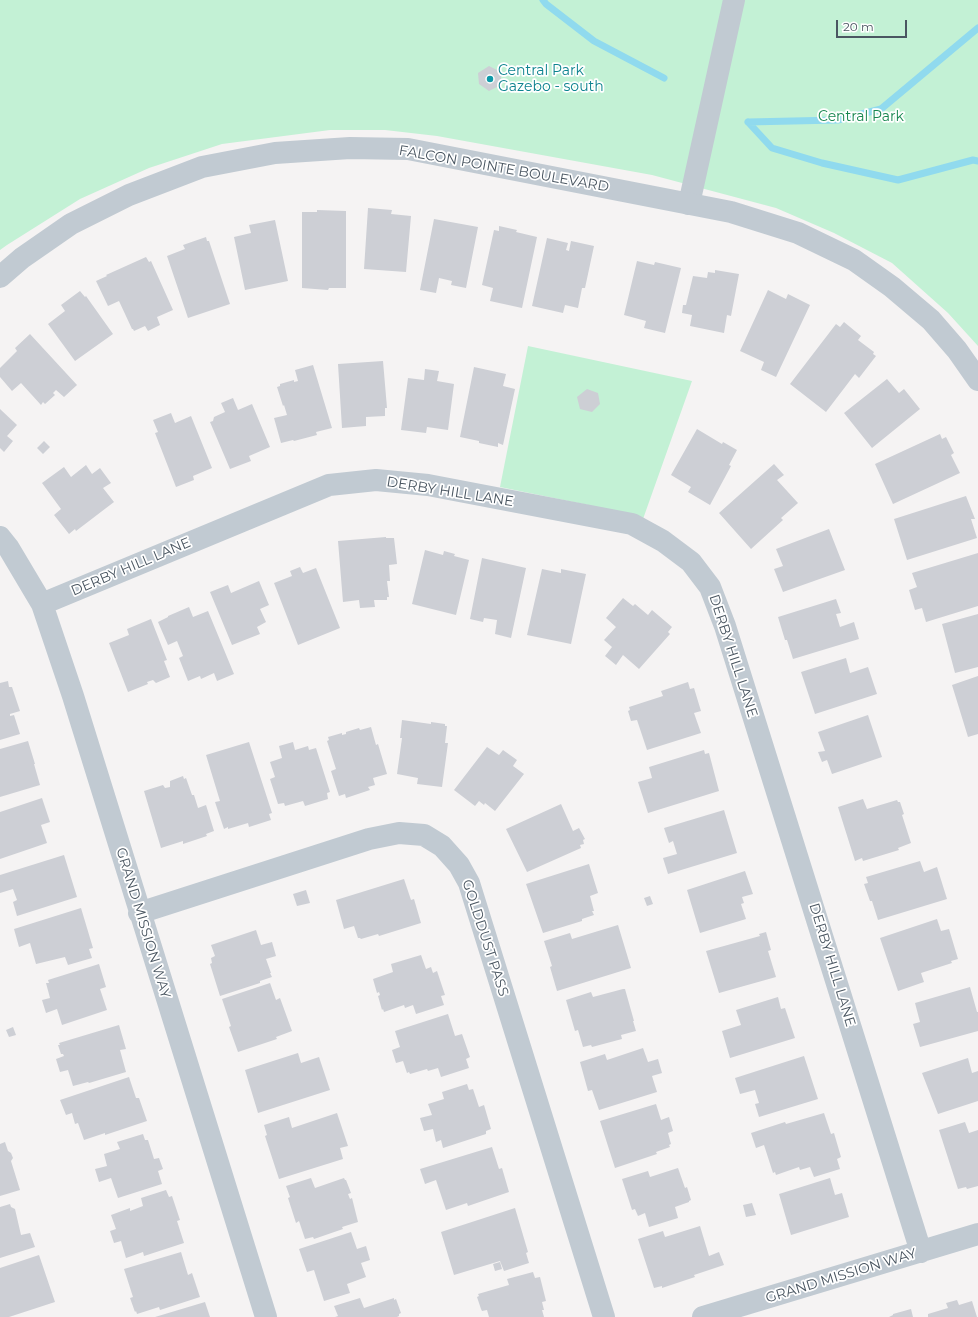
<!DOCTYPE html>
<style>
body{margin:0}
#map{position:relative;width:978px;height:1317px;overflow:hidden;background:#f5f3f3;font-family:Montserrat,sans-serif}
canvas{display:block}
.scale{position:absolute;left:836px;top:20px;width:71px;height:18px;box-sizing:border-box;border:2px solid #4a5661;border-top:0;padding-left:5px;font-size:12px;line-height:14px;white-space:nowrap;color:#4a5661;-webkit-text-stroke:3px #fff;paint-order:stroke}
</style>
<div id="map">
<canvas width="978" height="1317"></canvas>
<div class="scale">20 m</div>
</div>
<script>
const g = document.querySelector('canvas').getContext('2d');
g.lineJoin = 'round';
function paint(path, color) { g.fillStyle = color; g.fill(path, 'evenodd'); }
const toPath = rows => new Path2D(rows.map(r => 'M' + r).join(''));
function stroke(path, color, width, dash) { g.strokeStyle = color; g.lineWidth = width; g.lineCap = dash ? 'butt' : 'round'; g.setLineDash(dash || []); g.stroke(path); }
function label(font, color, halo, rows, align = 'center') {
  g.font = font + ' Montserrat,sans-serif'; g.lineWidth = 3.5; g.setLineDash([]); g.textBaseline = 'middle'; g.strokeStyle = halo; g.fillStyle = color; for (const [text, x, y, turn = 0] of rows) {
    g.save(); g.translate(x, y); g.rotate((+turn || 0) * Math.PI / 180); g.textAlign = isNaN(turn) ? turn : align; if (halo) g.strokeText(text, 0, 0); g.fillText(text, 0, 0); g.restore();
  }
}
paint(toPath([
 [0,0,978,0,978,346,948,313,892,263,834,233,776,208,652,175,437,136,385,130,330,130,222,144,149,168,80,199,7,245,0,250],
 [528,346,692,381,643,519,627,513,500,487]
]), '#c3f1d5');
stroke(toPath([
 [543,0,546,4,594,41,664,78],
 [748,122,838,120,881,109,978,28],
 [748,122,772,148,822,163,898,180,973,160,978,161]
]), '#90daee', 7);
paint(toPath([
 [489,66,501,72,501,85,489,91,479,84,478,73],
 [368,208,392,210,391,214,411,216,406,272,364,269],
 [317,210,346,211,346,288,329,288,328,290,302,288,302,212,317,212],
 [434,219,478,227,466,288,451,285,452,281,439,278,436,293,420,290],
 [275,220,288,281,245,290,234,237,251,233,249,225],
 [499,226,517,230,516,232,537,237,522,308,490,301,493,288,482,285,494,230,499,231],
 [206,237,207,241,209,241,230,304,188,318,167,256,185,249,183,245],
 [547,238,568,243,566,250,569,251,571,241,594,246,585,288,582,288,578,308,565,305,563,313,532,306],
 [146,257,149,262,151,261,173,310,157,317,160,325,148,331,145,326,134,331,133,329,132,329,119,301,108,306,96,281,107,276,106,275],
 [637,261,654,265,655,262,681,268,665,333,644,328,646,321,624,315],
 [715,270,739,274,731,316,727,315,724,333,690,326,692,315,682,313,683,305,686,305,693,276,707,278,708,272,715,273],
 [768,290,786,299,788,294,810,305,776,377,761,370,764,362,740,351],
 [80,291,85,297,86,296,113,334,75,361,48,324,65,311,61,305],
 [844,322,861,336,858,340,874,352,873,354,876,356,859,378,855,374,826,412,790,384,836,324,840,327],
 [30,334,77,385,64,397,56,390,53,393,55,395,45,404,43,402,41,405,21,383,12,391,0,377,0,368,17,351,15,348],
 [383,361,387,408,385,408,385,416,366,417,366,426,342,428,338,364],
 [313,365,332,428,316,432,317,435,294,441,293,440,281,443,274,418,287,415,284,405,283,406,277,387,280,386,280,384,294,380,294,382,298,381,295,370],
 [474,367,506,374,503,386,515,389,503,445,498,443,498,447,479,443,479,441,460,437],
 [425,369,439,371,437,381,454,384,448,430,427,427,426,433,401,430,408,378,424,380],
 [887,379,899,393,904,389,920,409,872,448,844,413],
 [587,389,598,393,600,404,592,412,580,409,577,397],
 [233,398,238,410,252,404,270,447,249,456,251,461,230,469,210,422,213,421,214,417,225,412,221,403],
 [0,409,17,425,7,436,13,441,4,452,0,448],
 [171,413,175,423,191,416,212,468,193,476,194,480,176,487,155,433,158,432,153,420],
 [697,429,722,444,723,442,737,450,729,465,731,466,710,505,688,492,691,487,671,475],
 [940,434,942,439,946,437,954,453,951,455,960,473,893,504,875,464],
 [44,441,50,447,43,454,37,448],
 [774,464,784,475,777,480,798,503,781,518,783,520,751,549,719,513],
 [86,465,92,474,100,468,111,483,103,488,114,502,76,531,75,529,69,534,54,515,61,509,42,483,64,467,71,477],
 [966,496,975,519,971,519,977,538,907,560,894,519],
 [829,529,845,570,783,592,774,569,783,566,776,549],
 [386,537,386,538,394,538,397,564,389,565,390,581,387,581,389,597,387,597,387,600,374,600,375,607,360,608,359,600,343,602,338,541],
 [425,550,443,555,444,551,455,554,454,556,469,560,456,615,412,604],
 [978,553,978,606,926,622,922,608,915,610,909,590,917,587,912,573],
 [482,558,526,568,511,638,495,634,497,620,484,618,483,622,470,619],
 [300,567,303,573,316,568,340,628,298,645,274,583,292,576,290,571],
 [542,569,561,573,561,569,586,574,571,644,527,635],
 [259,581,269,605,260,609,266,622,257,627,260,634,232,645,210,592,228,585,231,593],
 [623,598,633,606,635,604,648,615,652,610,672,627,668,632,670,634,639,669,623,655,616,665,605,656,612,647,604,640,616,627,606,618],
 [836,599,841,613,836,614,840,627,854,622,859,639,793,659,787,640,785,640,778,617],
 [189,607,193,617,208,611,234,674,217,681,214,673,201,679,200,676,188,681,179,658,183,656,177,641,168,645,158,622,168,617,168,616],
 [978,614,978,667,955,673,942,624],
 [151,619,167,660,164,661,170,677,156,683,153,680,147,682,148,684,128,692,109,643,129,635,127,629],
 [846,658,850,673,868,667,877,694,815,714,801,672],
 [978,676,978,734,968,737,952,685],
 [8,681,9,687,12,687,20,711,10,714,10,716,14,715,20,734,0,740,0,683],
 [688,682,690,689,694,688,701,711,694,713,701,733,647,750,637,720,631,721,628,711,630,710,629,707,663,696,661,691],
 [868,715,882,757,832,774,827,760,822,762,818,752,825,751,818,732],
 [402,720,431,724,431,722,445,724,445,726,447,726,445,743,448,743,442,787,417,784,418,778,397,774,402,738,400,738],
 [371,727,376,745,378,744,387,774,373,778,375,785,368,787,370,790,346,798,345,794,339,796,331,771,336,769,327,741,329,740,328,737,342,733,342,735,346,734,346,732,359,728,360,730],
 [28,741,35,764,34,764,40,785,0,797,0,749],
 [249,742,272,813,269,814,271,820,249,827,248,823,228,829,228,827,224,829,215,802,220,801,206,755],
 [293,742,295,750,308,746,309,750,316,748,330,792,327,793,328,799,305,806,303,801,285,806,284,803,278,804,270,779,275,777,270,762,282,758,279,746],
 [487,747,499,755,503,750,517,760,513,766,524,774,495,811,485,803,484,805,479,801,475,806,454,790],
 [704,750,705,754,709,753,719,791,648,813,638,782,652,778,649,767],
 [183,776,184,779,186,778,192,795,194,795,198,808,206,805,214,831,206,834,207,836,183,844,183,841,161,848,144,791,163,785,165,788,170,787,170,781],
 [42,798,50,822,41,825,47,843,0,859,0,812],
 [863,799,867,809,897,800,898,802,900,802,904,814,902,815,911,843,898,848,899,850,863,861,862,858,855,861,838,807],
 [561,804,573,831,579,828,585,839,583,840,584,844,580,845,581,848,527,872,506,829],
 [724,810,737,853,668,874,663,858,677,854,673,841,669,843,664,828],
 [64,855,77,897,17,916,13,902,17,900,13,889,0,893,0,875],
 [920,861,924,872,937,867,947,899,878,920,872,901,870,901,864,884,868,883,866,877],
 [589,864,598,893,590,896,594,911,592,911,594,915,582,919,582,921,543,933,526,884],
 [745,871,753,894,742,897,744,903,741,904,746,919,700,933,687,890],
 [404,879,411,900,414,899,421,923,379,936,378,934,361,939,360,938,358,938,354,926,344,929,336,900],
 [306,890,310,903,297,906,293,894],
 [650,896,653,904,647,906,644,898],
 [81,908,93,948,89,949,92,958,68,965,65,957,36,964,30,943,19,947,14,929],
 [937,919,941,931,949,929,958,959,951,961,952,963,921,973,924,982,898,991,880,938],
 [618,925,631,968,557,991,550,967,552,966,544,941,570,933,572,939],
 [256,930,261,945,272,942,276,956,266,959,271,973,270,973,272,977,260,981,260,983,220,996,210,964,212,963,211,958,215,956,211,945],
 [766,932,771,950,768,951,776,977,719,993,706,951,760,936,759,934],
 [421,955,426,969,431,967,433,973,437,971,445,995,441,996,444,1005,416,1014,413,1005,405,1008,404,1005,384,1012,383,1009,382,1010,378,996,380,995,379,992,377,993,373,979,393,972,391,964],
 [99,964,106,987,100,989,107,1010,62,1025,57,1009,46,1013,42,1000,50,998,46,983,49,983,48,980],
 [270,983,276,1000,280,998,292,1031,276,1037,277,1039,238,1052,229,1027,231,1026,222,999],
 [970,987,977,1012,978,1012,978,1031,920,1047,913,1024,920,1022,915,1003],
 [623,989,625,989,634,1021,633,1021,636,1031,621,1035,622,1039,592,1047,591,1045,583,1047,578,1030,575,1031,566,1000,591,992,593,997],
 [778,997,781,1009,785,1008,795,1038,730,1058,722,1031,741,1025,736,1010],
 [448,1014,455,1036,462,1034,470,1057,466,1059,469,1068,441,1077,438,1068,428,1071,427,1069,410,1074,409,1072,407,1073,403,1061,396,1063,392,1050,400,1047,395,1031],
 [119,1025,126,1049,120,1050,126,1072,89,1083,88,1082,73,1086,68,1070,60,1072,56,1059,64,1056,63,1054,61,1054,58,1045,60,1045,59,1043],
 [13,1027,16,1035,9,1037,6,1030],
 [643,1048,648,1062,658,1059,662,1073,652,1076,657,1092,599,1110,592,1090,588,1091,580,1062,605,1054,607,1060],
 [298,1053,301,1063,319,1057,330,1090,258,1113,245,1070],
 [804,1056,818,1099,759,1117,755,1104,759,1103,755,1090,740,1094,735,1078],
 [968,1058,972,1073,978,1071,978,1101,938,1114,922,1073],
 [129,1077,136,1098,139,1098,147,1121,105,1135,105,1133,84,1140,78,1123,75,1124,72,1113,66,1115,60,1100],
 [467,1084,469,1090,473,1089,479,1107,484,1105,491,1129,486,1131,486,1134,443,1148,441,1140,436,1142,433,1129,424,1131,420,1118,432,1115,428,1104,444,1099,442,1092],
 [656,1104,661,1120,669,1117,673,1131,668,1133,671,1144,669,1145,670,1147,656,1152,657,1154,615,1168,600,1121],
 [337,1113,348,1146,340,1148,343,1159,279,1179,265,1136,267,1135,264,1125,289,1117,292,1128],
 [824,1113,831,1134,834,1133,841,1157,837,1159,840,1169,814,1177,810,1167,800,1170,799,1167,776,1175,775,1172,773,1173,764,1145,756,1148,751,1133,785,1122,786,1124],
 [965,1122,969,1133,978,1130,978,1186,967,1189,966,1187,958,1189,939,1130],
 [143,1134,145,1140,148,1140,154,1159,159,1158,163,1169,158,1171,162,1184,118,1198,111,1178,99,1182,95,1169,107,1166,104,1154,120,1149,117,1142],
 [5,1142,8,1151,11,1153,13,1158,11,1161,20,1190,0,1196,0,1144],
 [492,1147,499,1169,502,1168,509,1192,468,1206,467,1203,446,1210,436,1180,425,1184,420,1169],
 [678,1168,685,1188,687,1187,691,1200,689,1201,689,1202,675,1207,678,1218,649,1227,645,1213,638,1216,635,1209,632,1210,622,1179,648,1171,650,1177],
 [311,1178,315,1188,344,1178,345,1180,346,1180,351,1193,348,1194,350,1199,352,1198,358,1222,342,1227,343,1229,314,1239,313,1237,305,1239,299,1221,296,1223,288,1198,290,1197,286,1186],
 [830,1178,835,1195,842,1193,849,1217,791,1235,779,1194],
 [166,1190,169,1197,172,1196,180,1220,177,1221,184,1243,144,1256,143,1252,126,1258,121,1241,114,1243,110,1231,116,1229,111,1215,130,1208,130,1211,143,1206,141,1198],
 [752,1203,756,1215,746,1217,743,1205],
 [10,1204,11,1207,15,1209,21,1235,30,1233,35,1247,0,1258,0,1207],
 [515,1208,528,1252,526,1253,529,1263,504,1271,500,1261,454,1275,441,1232],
 [700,1226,709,1256,719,1252,724,1265,694,1275,695,1277,662,1288,662,1286,654,1288,638,1239,663,1231,665,1237],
 [351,1232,357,1249,366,1246,370,1260,361,1263,366,1277,347,1284,350,1293,324,1301,314,1270,307,1272,299,1249],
 [181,1252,188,1275,192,1273,200,1297,160,1310,159,1307,137,1314,136,1311,135,1312,130,1298,133,1297,124,1269],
 [39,1255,55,1302,9,1317,0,1317,0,1268],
 [500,1262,502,1269,495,1271,493,1264],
 [533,1272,535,1278,540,1277,546,1301,542,1302,544,1310,542,1310,544,1317,489,1317,487,1310,482,1311,481,1309,477,1297,479,1296,478,1294,509,1285,507,1279],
 [360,1298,364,1308,394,1298,394,1300,396,1299,401,1313,399,1314,399,1316,397,1317,335,1317,338,1316,334,1306],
 [957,1300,959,1305,972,1301,977,1317,928,1317,928,1314,948,1308,946,1303],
 [205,1302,210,1317,155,1317],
 [911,1309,913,1317,889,1317,893,1315,893,1314]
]), '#cdcfd5');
stroke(toPath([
 [689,204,734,0],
 [0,537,8,547,42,604,73,696,266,1317],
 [42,604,329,485,376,480,428,485,632,524,663,541,691,562,710,587,725,626,921,1252],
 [139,913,369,839,399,833,424,835,442,846,459,865,469,883,604,1317],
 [703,1317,978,1234]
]), '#c1cad2', 22);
stroke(toPath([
 [0,277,22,258,71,224,129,195,202,167,275,153,350,148,408,149,731,212,798,233,854,260,892,287,931,320,957,350,978,380]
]), '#c1cad2', 22);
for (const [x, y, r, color] of [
 [490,79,4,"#0f9aa8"]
]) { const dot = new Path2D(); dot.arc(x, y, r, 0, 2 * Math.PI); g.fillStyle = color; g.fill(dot); stroke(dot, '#fff', 1.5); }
label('14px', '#0d838f', '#fff', [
 ["Central Park",498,71],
 ["Gazebo - south",498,87]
], 'left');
label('14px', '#17864f', '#fff', [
 ["Central Park",861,117]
]);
label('14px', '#4a5661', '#fff', [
 ["FALCON POINTE BOULEVARD",504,169,10],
 ["DERBY HILL LANE",450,492,9],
 ["DERBY HILL LANE",131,567,-23],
 ["DERBY HILL LANE",733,656,72],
 ["GRAND MISSION WAY",143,923,73],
 ["GOLDDUST PASS",485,938,72],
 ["DERBY HILL LANE",832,965,73],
 ["GRAND MISSION WAY",841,1276,-17]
]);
</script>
